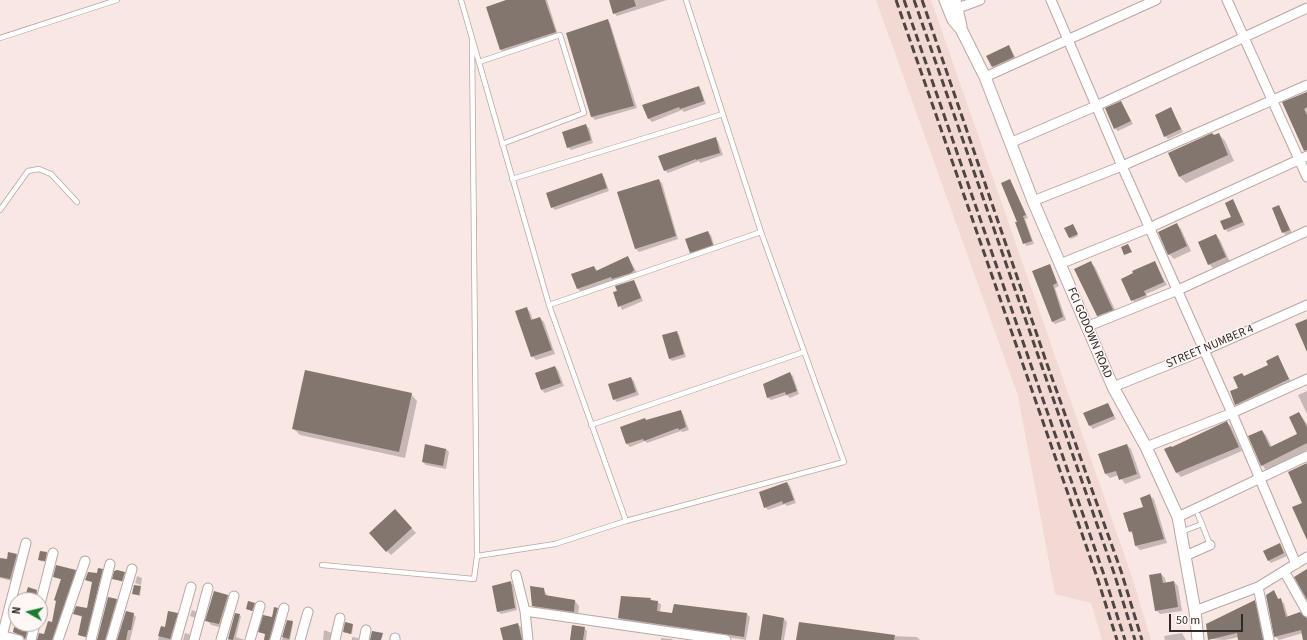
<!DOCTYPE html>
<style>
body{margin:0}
#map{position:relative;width:1307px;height:640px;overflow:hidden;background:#f9e7e3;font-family:"Source Sans 3",sans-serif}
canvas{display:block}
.north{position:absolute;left:8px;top:592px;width:40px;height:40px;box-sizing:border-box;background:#fef7f6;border:1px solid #aba5a3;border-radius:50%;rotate:278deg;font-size:11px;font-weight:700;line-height:16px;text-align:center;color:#2f2927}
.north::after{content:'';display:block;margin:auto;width:14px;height:18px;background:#1a7b2d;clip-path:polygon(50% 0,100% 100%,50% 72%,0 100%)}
.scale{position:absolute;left:1169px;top:614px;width:74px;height:18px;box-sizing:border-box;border:2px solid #2f2927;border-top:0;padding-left:5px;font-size:12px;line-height:14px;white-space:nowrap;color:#2f2927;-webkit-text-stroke:3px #fef7f6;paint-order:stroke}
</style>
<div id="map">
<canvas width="1307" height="640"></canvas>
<div class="north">N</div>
<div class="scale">50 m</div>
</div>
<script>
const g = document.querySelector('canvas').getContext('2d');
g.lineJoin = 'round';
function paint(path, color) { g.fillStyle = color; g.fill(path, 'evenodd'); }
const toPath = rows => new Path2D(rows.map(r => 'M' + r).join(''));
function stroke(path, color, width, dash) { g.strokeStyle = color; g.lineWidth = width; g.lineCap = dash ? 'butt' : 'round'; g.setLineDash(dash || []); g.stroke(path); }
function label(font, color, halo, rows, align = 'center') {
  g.font = font + ' "Source Sans 3",sans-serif'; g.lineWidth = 3; g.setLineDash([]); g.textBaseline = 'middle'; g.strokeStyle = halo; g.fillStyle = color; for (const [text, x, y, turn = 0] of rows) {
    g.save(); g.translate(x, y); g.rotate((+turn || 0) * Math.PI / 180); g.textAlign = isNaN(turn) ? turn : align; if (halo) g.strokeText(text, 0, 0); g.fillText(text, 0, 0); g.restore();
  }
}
paint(toPath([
 [876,0,931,0,1132,577,1151,640,1102,640,1091,603,1055,594,1018,396]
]), '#f3d9d3');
paint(toPath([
 [512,0,547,0,558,35,504,52,501,50],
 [610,0,667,0,617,16,614,13],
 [607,21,610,23,637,108,595,120,592,117,567,34],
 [1009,46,1017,60,995,70,988,56],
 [698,87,701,90,706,104,684,112,682,110,652,122,649,119,644,105],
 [1307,93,1307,150,1284,103],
 [1121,102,1133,124,1118,131,1115,128],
 [1171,109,1183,132,1168,139,1165,136],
 [586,126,589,128,593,143,571,150,568,147],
 [1219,134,1225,141,1234,161,1186,183,1180,177,1214,136],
 [715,138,718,141,723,155,700,163,699,161,668,173,665,170,660,157],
 [601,174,604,177,609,191,555,210,552,207],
 [659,180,662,183,678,239,639,252,636,249,618,192],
 [1010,180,1028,218,1025,219,1034,244,1026,246,1016,223,1018,222],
 [1233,200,1245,225,1228,232,1225,229,1232,217],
 [1279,206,1292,233,1286,235,1283,232],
 [1177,224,1181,229,1191,251,1174,259,1169,254],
 [1074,227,1078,236,1071,239,1070,238],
 [708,232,711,235,715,248,694,255,691,252],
 [1216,235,1220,240,1230,262,1214,269,1209,264,1199,242],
 [628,257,637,273,581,292,578,289,594,267,598,271],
 [1090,262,1095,267,1117,314,1102,320,1097,316],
 [1155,262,1167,285,1146,294,1148,298,1135,304,1122,280],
 [1050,265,1059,286,1055,288,1066,320,1055,324,1052,321],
 [634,281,636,284,643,301,622,310,614,293],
 [526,308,530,312,533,320,540,318,544,322,555,354,536,360,532,356],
 [676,332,679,335,686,357,672,361,669,358],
 [1278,357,1291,382,1239,407,1236,404,1239,388,1245,377,1270,366],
 [555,367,558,370,564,386,545,393,542,390,536,373],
 [790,373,793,376,799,394,790,398,787,395,771,400,768,398],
 [631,378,634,381,639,395,617,402,614,399],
 [1307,391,1307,414,1298,395],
 [411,394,417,401,405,458,300,435,293,428],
 [1108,404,1116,419,1093,429,1090,426],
 [680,411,683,414,689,430,683,432,681,431,647,443,645,441,630,447,627,444,621,428],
 [1299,413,1307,424,1307,450,1266,470,1262,465,1262,431,1266,435,1272,447,1298,435],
 [1227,423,1231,426,1242,451,1181,477,1177,473,1172,448],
 [1127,445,1131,449,1141,478,1125,484,1119,475,1110,478,1106,474,1100,454],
 [426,446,446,449,449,452,446,469,426,465,423,462],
 [787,483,790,486,796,503,787,506,785,504,768,510,765,507],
 [1150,496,1154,499,1167,543,1140,550,1136,546,1134,536,1130,531],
 [400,515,416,533,391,555,387,551],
 [1280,545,1287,556,1271,563,1268,560],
 [47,553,46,562,40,561,39,560],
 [16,555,18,557,12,581,0,578,0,559,8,560],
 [102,570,87,637,80,636,82,617,74,614,88,610,93,582,86,580],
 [75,571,77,573,54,640,38,640,45,636,53,624,62,580,54,577],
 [125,573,123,582,114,579],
 [1161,574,1165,578,1166,583,1174,582,1178,586,1182,611,1160,614,1156,610],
 [137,576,142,578,141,585,135,583],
 [510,582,513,585,517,610,501,614,498,611],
 [141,587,140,596,133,594],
 [28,588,39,593,38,600,24,600],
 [543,589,548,596,575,601,579,606,578,616,538,610,533,606],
 [1274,592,1279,600,1284,603,1288,617,1307,618,1307,640,1304,640,1303,633,1279,640,1275,636],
 [228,595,232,600,224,628,211,625,207,620],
 [650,599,661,604,660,613,673,615,747,614,750,617,746,640,622,621,619,618],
 [116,600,119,603,108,640,98,640],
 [1254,602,1258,605,1265,640,1239,640,1239,637,1225,640,1209,639],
 [255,603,253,611,247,609],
 [277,609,271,640,265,640,266,634,260,632,272,618],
 [192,610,197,612,195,618,190,616],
 [177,613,180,616,174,640,158,640,161,627,166,628],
 [133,614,136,617,130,640,118,640],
 [236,614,241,616,236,637,245,640,228,640],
 [784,619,787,622,784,640,760,640],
 [288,621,293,623,290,640,282,640],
 [353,625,352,634,344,632],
 [518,625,521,627,524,640,504,640],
 [584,628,587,631,586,640,571,640],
 [324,630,332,633,331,640,323,640],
 [14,632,27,632,30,634,29,640],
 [185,633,189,634,192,640,183,640],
 [1182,633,1186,640,1165,640,1164,636],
 [891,636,917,637,920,640,797,640],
 [352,637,358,638,360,640,352,640],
 [661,638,672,639,673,640,661,640]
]), '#0003');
paint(toPath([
 [506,0,545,0,556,32,500,50,486,7],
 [609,0,634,0,636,6,613,14],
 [608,19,634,106,591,117,566,33],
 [1009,45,1014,57,992,67,986,56],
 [699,86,704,101,680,109,679,107,648,119,642,105],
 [1307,92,1307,107,1304,109,1307,115,1307,150,1304,151,1282,102],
 [1121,101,1131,121,1114,129,1105,108],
 [1171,107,1181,129,1164,137,1155,115],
 [586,124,591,140,567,148,562,132],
 [1212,133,1214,135,1219,133,1228,155,1179,177,1168,153],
 [716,137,720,153,696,160,696,159,664,171,658,156],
 [602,173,607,188,551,208,546,193],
 [659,179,676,236,635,249,617,192],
 [1010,179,1026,215,1023,216,1032,241,1023,244,1015,222,1017,222,1001,183],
 [1233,199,1243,222,1224,230,1220,221,1231,217,1225,203],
 [1279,205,1290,230,1282,233,1272,208],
 [1177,223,1187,246,1168,255,1158,232],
 [1073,224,1078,234,1069,238,1064,228],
 [708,231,713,245,690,253,685,239],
 [1216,234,1226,257,1208,265,1198,242],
 [1128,244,1132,252,1124,255,1121,247],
 [628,256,634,270,631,273,612,279,611,277,577,289,571,274,594,266,596,271],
 [1091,261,1113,310,1097,316,1074,269],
 [1155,261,1164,282,1144,291,1146,295,1131,301,1121,279,1133,273,1132,271],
 [1050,264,1057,283,1053,285,1063,317,1052,322,1032,271],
 [634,280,641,298,618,307,613,292,617,291,615,286],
 [527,307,531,320,540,317,552,350,531,357,515,311],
 [1307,319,1307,352,1295,324],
 [677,331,684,354,669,359,662,335],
 [1278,355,1289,379,1235,405,1230,391,1238,388,1233,377,1242,373,1244,376,1268,365,1266,361],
 [555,366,561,383,541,390,535,373],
 [305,370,412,393,399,452,292,429],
 [790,372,797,391,786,395,785,392,767,398,763,384],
 [631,377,636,392,613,400,608,384],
 [1108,403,1114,416,1089,426,1083,413],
 [681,410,686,427,679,430,678,428,644,441,643,439,626,444,620,427,645,418,646,420],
 [1299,412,1307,427,1307,443,1261,466,1248,436,1262,430,1270,447,1297,434,1289,417],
 [1227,421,1239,447,1176,473,1164,449,1171,446,1172,447],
 [425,444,446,449,443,466,422,462],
 [1127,444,1137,474,1119,480,1116,471,1105,474,1098,454],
 [1307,463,1307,540,1292,507,1302,503,1288,472],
 [787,482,794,500,783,504,782,501,764,508,759,492],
 [1150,494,1164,539,1135,546,1132,531,1129,532,1123,513,1143,507,1140,498],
 [395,509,412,528,386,552,369,533],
 [1280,543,1284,553,1268,561,1263,551],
 [40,551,47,552,45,561,38,560],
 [8,552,17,554,10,579,0,577,0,558,7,559],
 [56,565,76,570,52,640,37,640,39,633,44,634,48,621,52,622,56,601,54,600,61,579,53,577],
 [98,568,103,569,86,637,78,635,82,616,73,614,76,606,87,608,92,582,85,580,88,572,97,573],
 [1307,569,1307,600,1294,577],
 [117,570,125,572,122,581,112,579,114,571],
 [1161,573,1163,583,1174,581,1178,607,1155,611,1149,575],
 [511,581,515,608,497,612,492,586],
 [134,585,141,586,139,595,132,594],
 [530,586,544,588,545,595,575,600,574,612,532,606],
 [28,587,37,590,35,600,24,600],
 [1274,590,1278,599,1281,598,1286,617,1300,612,1307,618,1307,640,1303,640,1301,630,1274,637,1266,595],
 [214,591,228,595,219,624,205,621],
 [621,596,651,598,650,600,658,601,657,611,672,613,674,604,747,613,744,637,618,618],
 [108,597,117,599,105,640,97,640],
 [1255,600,1263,640,1238,640,1237,633,1208,640,1206,624],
 [248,601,255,603,252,611,246,609],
 [274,607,278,608,269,640,264,640,265,634,258,632,263,615,272,617],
 [126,611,134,613,131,630,128,630,126,640,117,640],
 [168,611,178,613,170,639,158,636,161,626,165,627],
 [235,613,240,614,233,640,228,639],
 [763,614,784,618,781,640,759,640],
 [287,620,293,621,289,639,282,637],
 [345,622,353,624,351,634,343,632],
 [799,622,895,635,894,640,796,640],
 [518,623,522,640,503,640,500,628],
 [572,625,585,627,583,640,570,640],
 [14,627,27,631,25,640,23,636,13,632],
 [372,631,383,633,381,640,370,640]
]), '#83766e');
const service = toPath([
 [461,0,549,305,626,521],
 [0,38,117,0],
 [479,62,560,35,584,113,502,144],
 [512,179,723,114],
 [0,210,28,171,39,169,51,174,77,202],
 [549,305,761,232],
 [591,425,804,352],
 [1202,524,1210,545],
 [1181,532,1202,524,1198,515],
 [477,556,555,544,626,521,844,462,761,232,686,0],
 [322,565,474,579,477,556,472,38]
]);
const minor = toPath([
 [1051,0,1122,166,1232,413,1296,564],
 [1227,0,1307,177],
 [958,8,980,0],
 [985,77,1156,0],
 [1010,143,1096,106,1307,8],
 [1033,201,1122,166,1307,85],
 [1060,264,1149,228,1307,156],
 [1086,327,1178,290,1307,231],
 [1113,387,1205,350,1307,305],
 [1146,447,1232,413,1307,379],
 [1178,517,1307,456],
 [1185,556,1210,545],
 [1284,571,1307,612],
 [516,575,525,611,528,640],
 [1258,587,1269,640],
 [40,604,53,553],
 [525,611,726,640],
 [1195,611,1258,587,1307,557],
 [0,635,19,640],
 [1,640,26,543],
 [31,640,35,624],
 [58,640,85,561],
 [91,640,110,564],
 [111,640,132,569],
 [176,640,191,587],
 [194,640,208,588],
 [221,640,234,596],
 [250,640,260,606],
 [275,640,284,608],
 [300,640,308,612],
 [335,640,340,618],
 [364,640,366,630],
 [395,640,395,638]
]);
const tertiary = toPath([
 [945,0,953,20,961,29,985,77,1033,201,1113,387,1146,447,1178,517,1195,611,1198,640],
 [955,0,961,26]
]);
stroke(service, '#b8a7a4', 6);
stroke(minor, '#b8a7a4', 11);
stroke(tertiary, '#b8a7a4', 13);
stroke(service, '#fff', 4.5);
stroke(minor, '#fff', 9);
stroke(tertiary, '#fff', 11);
stroke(toPath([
 [896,0,1097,577,1117,640],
 [904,0,1104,575,1125,640],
 [914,0,1114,573,1135,640],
 [922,0,1047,364,1121,571,1142,640]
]), '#4e4644', 3, [8, 4]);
label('12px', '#2f2927', '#fef7f6', [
 ["FCI GODOWN ROAD",1089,333,67],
 ["STREET NUMBER 4",1210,347,-23]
]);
</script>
